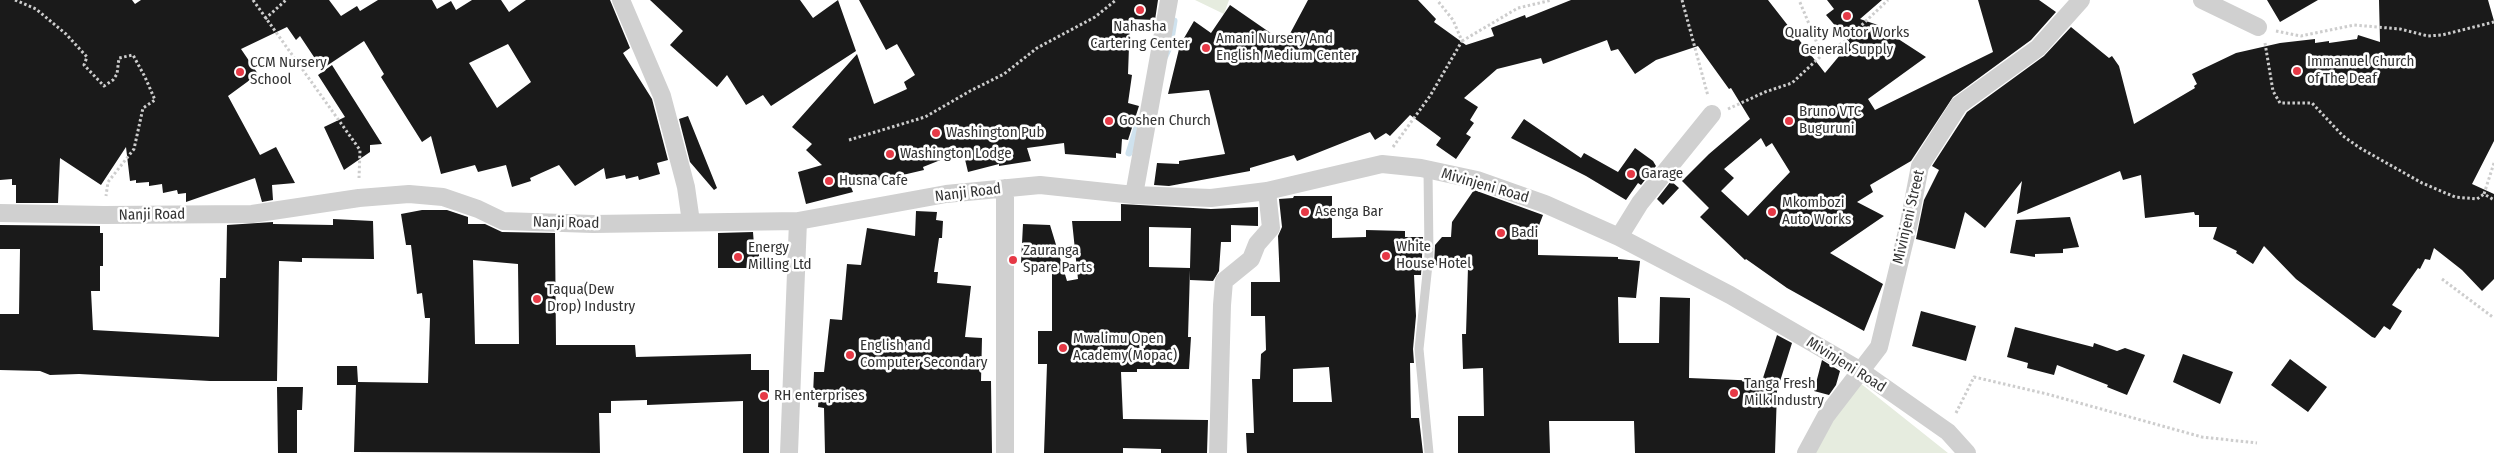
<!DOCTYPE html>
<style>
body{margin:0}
canvas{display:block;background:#fff}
</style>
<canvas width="2494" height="453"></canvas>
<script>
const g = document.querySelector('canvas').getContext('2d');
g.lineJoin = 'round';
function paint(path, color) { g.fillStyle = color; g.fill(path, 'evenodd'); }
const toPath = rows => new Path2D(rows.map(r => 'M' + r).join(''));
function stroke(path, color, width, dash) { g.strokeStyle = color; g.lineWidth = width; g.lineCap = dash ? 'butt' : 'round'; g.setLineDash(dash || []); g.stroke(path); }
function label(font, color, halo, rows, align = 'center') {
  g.font = font + ' "Fira Sans Condensed",sans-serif'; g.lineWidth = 5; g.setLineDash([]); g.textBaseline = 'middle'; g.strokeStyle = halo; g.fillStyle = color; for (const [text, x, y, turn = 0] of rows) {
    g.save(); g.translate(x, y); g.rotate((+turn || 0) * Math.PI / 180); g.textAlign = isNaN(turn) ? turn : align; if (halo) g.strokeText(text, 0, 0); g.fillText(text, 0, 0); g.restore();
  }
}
paint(toPath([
 [1195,0,1229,0,1224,14],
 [1855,379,1948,453,1806,453]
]), '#e6ecdf');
stroke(toPath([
 [1165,56,1170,45,1174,21],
 [1129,153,1140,118]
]), '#cfe2ee', 7);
paint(toPath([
 [0,0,132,0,135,4,141,0,329,0,341,16,357,6,360,11,378,0,432,0,437,9,451,1,456,10,472,0,501,0,509,12,526,0,610,0,630,48,623,53,652,99,668,160,657,163,660,174,639,180,638,176,626,179,625,175,606,179,604,168,575,186,559,165,530,178,531,181,512,187,506,165,478,172,475,165,441,174,431,136,422,142,381,77,384,74,364,41,322,69,300,36,296,40,287,27,241,49,258,74,228,96,260,155,276,147,295,183,272,185,273,200,262,202,255,178,186,202,186,193,178,194,177,190,163,193,162,184,149,186,149,182,136,183,136,180,130,181,126,147,101,185,60,158,58,203,16,203,16,185,12,185,12,179,0,180],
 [508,44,531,82,497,108,469,63],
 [650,0,800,0,813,18,838,0,856,51,771,106,763,95,746,105,727,75,717,87,670,45,683,31],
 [859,0,1158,0,1155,20,1130,19,1128,74,1132,75,1128,103,1139,106,1128,140,1122,139,1121,154,1116,153,1116,158,1065,154,1064,143,1027,148,1031,161,999,166,999,164,968,172,963,151,923,167,924,170,851,187,853,192,806,204,798,172,822,165,806,150,812,144,792,127,857,54,874,104,907,89,904,82,915,75,897,44,886,50],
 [1308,0,1418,0,1436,19,1434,22,1466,45,1494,36,1491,28,1525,15,1526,18,1571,0,1768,0,1825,73,1850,43,1826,15,1834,9,1827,0,1882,0,1860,19,1887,28,1886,31,1926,57,1868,99,1875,110,1993,52,1978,0,2039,0,2056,12,2031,40,1953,97,1911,161,1870,185,1873,192,1857,202,1884,216,1830,253,1883,284,1864,331,1787,288,1746,259,1745,260,1700,217,1709,208,1682,181,1709,154,1750,119,1731,88,1729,89,1698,46,1656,60,1635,74,1618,49,1611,51,1607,40,1543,64,1541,58,1497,69,1464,98,1478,107,1470,120,1474,123,1466,134,1471,137,1456,159,1436,145,1441,138,1410,115,1390,136,1386,133,1375,140,1370,132,1297,161,1294,155,1250,168,1250,171,1169,186,1154,185,1157,163,1179,164,1179,161,1225,154,1209,90,1168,94,1180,45,1194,21,1211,33,1230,5,1285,43],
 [1761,138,1766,147,1772,143,1790,172,1748,216,1721,191,1734,178,1724,169],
 [2267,0,2318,0,2280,22],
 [2379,0,2488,0,2494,21,2494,141,2472,184,2494,194,2494,279,2482,291,2462,270,2434,248,2430,260,2425,259,2420,269,2418,268,2392,305,2402,311,2390,330,2384,326,2375,338,2372,337,2296,279,2264,246,2253,264,2236,253,2237,251,2213,239,2217,227,2199,227,2199,215,2195,215,2194,212,2145,218,2141,175,2123,180,2120,171,2017,214,2022,181,1985,228,1965,212,1955,249,1916,239,1924,200,1939,170,1932,166,1967,112,2044,56,2071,27,2109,58,2112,56,2119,66,2134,124,2195,88,2194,86,2197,84,2192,74,2236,53,2280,43,2315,39,2315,43,2329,41,2329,43,2357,39,2358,35,2380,42],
 [332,65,382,144,370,145,370,152,344,170,324,127,345,117,318,75],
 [688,116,717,188,714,190,690,162,679,119],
 [1524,119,1581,158,1584,153,1618,172,1635,148,1653,161,1656,166,1641,185,1638,183,1626,200,1586,176,1511,138],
 [1671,181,1679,188,1663,205,1657,199],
 [1474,190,1543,215,1538,228,1538,255,1618,257,1618,259,1640,261,1636,298,1618,297,1619,343,1659,343,1660,297,1690,298,1689,378,1762,381,1777,335,1792,343,1777,391,1775,453,1635,453,1634,421,1549,421,1550,453,1458,453,1458,416,1484,416,1483,368,1463,369,1462,334,1466,334,1468,267,1434,265,1435,245,1442,237,1451,237,1452,222],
 [1294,196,1332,196,1332,238,1366,237,1366,230,1405,231,1405,237,1423,237,1421,275,1414,275,1416,316,1413,349,1414,363,1410,363,1411,418,1419,418,1423,453,1247,453,1246,433,1254,433,1252,379,1260,379,1261,354,1266,350,1265,316,1251,316,1251,282,1280,282,1278,236,1282,227,1279,199,1293,198],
 [1329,367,1332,402,1293,402,1293,369],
 [1121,204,1211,209,1258,207,1258,226,1231,225,1231,242,1221,242,1219,271,1213,281,1190,280,1190,270,1188,337,1191,337,1189,369,1137,369,1137,372,1121,372,1123,419,1208,420,1207,453,1161,453,1161,449,1123,448,1123,453,1044,453,1047,364,1038,364,1038,331,1052,331,1052,264,1021,263,1023,224,1050,225,1067,281,1078,279,1072,221,1121,221],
 [1149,227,1191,228,1190,268,1149,267],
 [422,210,447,210,468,217,468,224,485,224,502,232,555,233,556,345,635,345,636,357,751,354,751,370,769,370,769,453,743,453,743,401,647,405,647,400,611,401,611,413,599,413,600,453,354,452,356,385,337,385,337,366,357,366,358,382,428,383,430,318,425,318,422,293,417,294,411,245,406,245,401,214],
 [473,260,518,264,519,344,475,344],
 [916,211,937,212,936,220,943,221,942,238,939,238,934,272,938,272,937,283,971,286,965,337,982,338,981,381,991,381,992,453,825,453,824,408,818,407,819,395,813,395,814,372,824,372,830,319,842,320,847,264,861,265,867,228,915,236],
 [2070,217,2079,247,2063,249,2063,253,2035,254,2035,257,2010,253,2016,220],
 [333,219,373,221,374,259,302,258,302,262,279,261,277,381,210,381,79,374,50,375,40,371,0,370,0,314,19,314,20,249,0,249,0,225,100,226,100,233,103,233,103,266,100,266,100,291,91,291,93,330,219,337,220,278,226,278,227,225,273,222,273,224,333,225],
 [753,232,754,245,759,245,759,268,718,268,718,233],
 [1921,311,1976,326,1966,361,1912,346],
 [2015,327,2093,347,2094,343,2117,351,2125,348,2145,355,2127,395,2107,387,2108,385,2057,365,2054,375,2027,368,2028,363,2007,357],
 [2183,354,2233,372,2220,404,2173,382],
 [2290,359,2327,387,2308,412,2271,385],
 [1822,360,1840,371,1836,385,1829,395,1814,391],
 [277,387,303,387,302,410,297,410,297,453,278,453]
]), '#1a1a1a');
stroke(toPath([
 [15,0,36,9,66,34,87,57,84,65,104,86,113,80,117,74,119,58,133,55,145,77,155,100,143,108,134,149,108,182,106,196],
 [253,0,360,150,359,178],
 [1682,0,1708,96],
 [265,19,286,0],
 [2276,31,2301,36,2354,25,2400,29,2428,36,2442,35,2494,22],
 [1462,41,1518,8,1552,0],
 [2265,43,2273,91,2280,103,2312,103,2343,136,2360,148,2422,183,2455,197,2477,199,2484,194],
 [1822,55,1844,42,1888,0],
 [1728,109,1765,92,1792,83,1822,55,1799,0],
 [849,140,925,117,970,91,1004,74,1037,48,1095,17,1116,0],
 [1393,147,1430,96,1462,41,1453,20,1437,0],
 [2494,163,2484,194,2494,200],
 [2442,279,2494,318],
 [1956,413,1974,377,2047,394,2202,437,2257,443]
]), '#cdcdcd', 3, [2.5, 2.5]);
stroke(toPath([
 [1428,170,1429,255,1419,349,1429,453]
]), '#d0d0d0', 9);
stroke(toPath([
 [621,0,662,96,686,187,691,222],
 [2202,0,2258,27],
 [1005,188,1005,453],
 [1134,195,1169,0],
 [0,213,104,215,252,214,359,198,409,194,443,197,478,209,503,221,593,224,798,221,946,194,1040,185,1134,195,1211,198,1267,191,1382,164,1421,168,1477,180,1545,204,1619,237,1730,295,1861,371,1948,432,1967,453],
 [1619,237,1640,203,1712,114],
 [789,453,798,221],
 [1218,453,1222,305,1224,281,1251,259,1257,244,1271,228,1267,191],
 [1806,453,1826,416,1879,347,1909,223,1920,166,1959,105,2038,48,2081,0]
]), '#d0d0d0', 18);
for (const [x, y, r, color] of [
 [1140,10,5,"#e63946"],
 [1847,16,5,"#e63946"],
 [1206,48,5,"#e63946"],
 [2297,71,5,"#e63946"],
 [240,72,5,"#e63946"],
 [1109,121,5,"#e63946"],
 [1789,121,5,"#e63946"],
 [936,133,5,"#e63946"],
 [890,154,5,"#e63946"],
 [1631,174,5,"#e63946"],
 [829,181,5,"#e63946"],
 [1305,212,5,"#e63946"],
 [1772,212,5,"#e63946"],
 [1501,233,5,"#e63946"],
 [1386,256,5,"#e63946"],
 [738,257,5,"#e63946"],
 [1013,260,5,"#e63946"],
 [537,299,5,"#e63946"],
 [1063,348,5,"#e63946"],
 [850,355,5,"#e63946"],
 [1734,393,5,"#e63946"],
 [764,396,5,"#e63946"]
]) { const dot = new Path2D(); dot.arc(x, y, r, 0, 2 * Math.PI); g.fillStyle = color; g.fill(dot); stroke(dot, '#fff', 2); }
label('15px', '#333', '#fff', [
 ["Nahasha",1140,27,"center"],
 ["Cartering Center",1140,44,"center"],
 ["Quality Motor Works",1847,33,"center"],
 ["General Supply",1847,50,"center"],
 ["Amani Nursery And",1216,39],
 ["English Medium Center",1216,56],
 ["Immanuel Church",2307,62],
 ["of The Deaf",2307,79],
 ["CCM Nursery",250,63],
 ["School",250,80],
 ["Bruno VTC",1799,112],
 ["Buguruni",1799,129],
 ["Goshen Church",1119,121],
 ["Washington Pub",946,133],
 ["Washington Lodge",900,154],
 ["Garage",1641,174],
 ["Husna Cafe",839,181],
 ["Mkombozi",1782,203],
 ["Auto Works",1782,220],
 ["Asenga Bar",1315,212],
 ["Badi",1511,233],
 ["White",1396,247],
 ["House Hotel",1396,264],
 ["Energy",748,248],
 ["Milling Ltd",748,265],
 ["Zauranga",1023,251],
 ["Spare Parts",1023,268],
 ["Taqua(Dew",547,290],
 ["Drop) Industry",547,307],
 ["Mwalimu Open",1073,339],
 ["Academy(Mopac)",1073,356],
 ["English and",860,346],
 ["Computer Secondary",860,363],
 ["Tanga Fresh",1744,384],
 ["Milk Industry",1744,401],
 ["RH enterprises",774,396]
], 'left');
label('15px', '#333', '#fff', [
 ["Mivinjeni Road",1485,186,16],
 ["Nanji Road",968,193,-7],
 ["Nanji Road",152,215,-1],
 ["Mivinjeni Street",1909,217,-77],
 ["Nanji Road",566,223,1],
 ["Mivinjeni Road",1846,365,32]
]);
</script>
